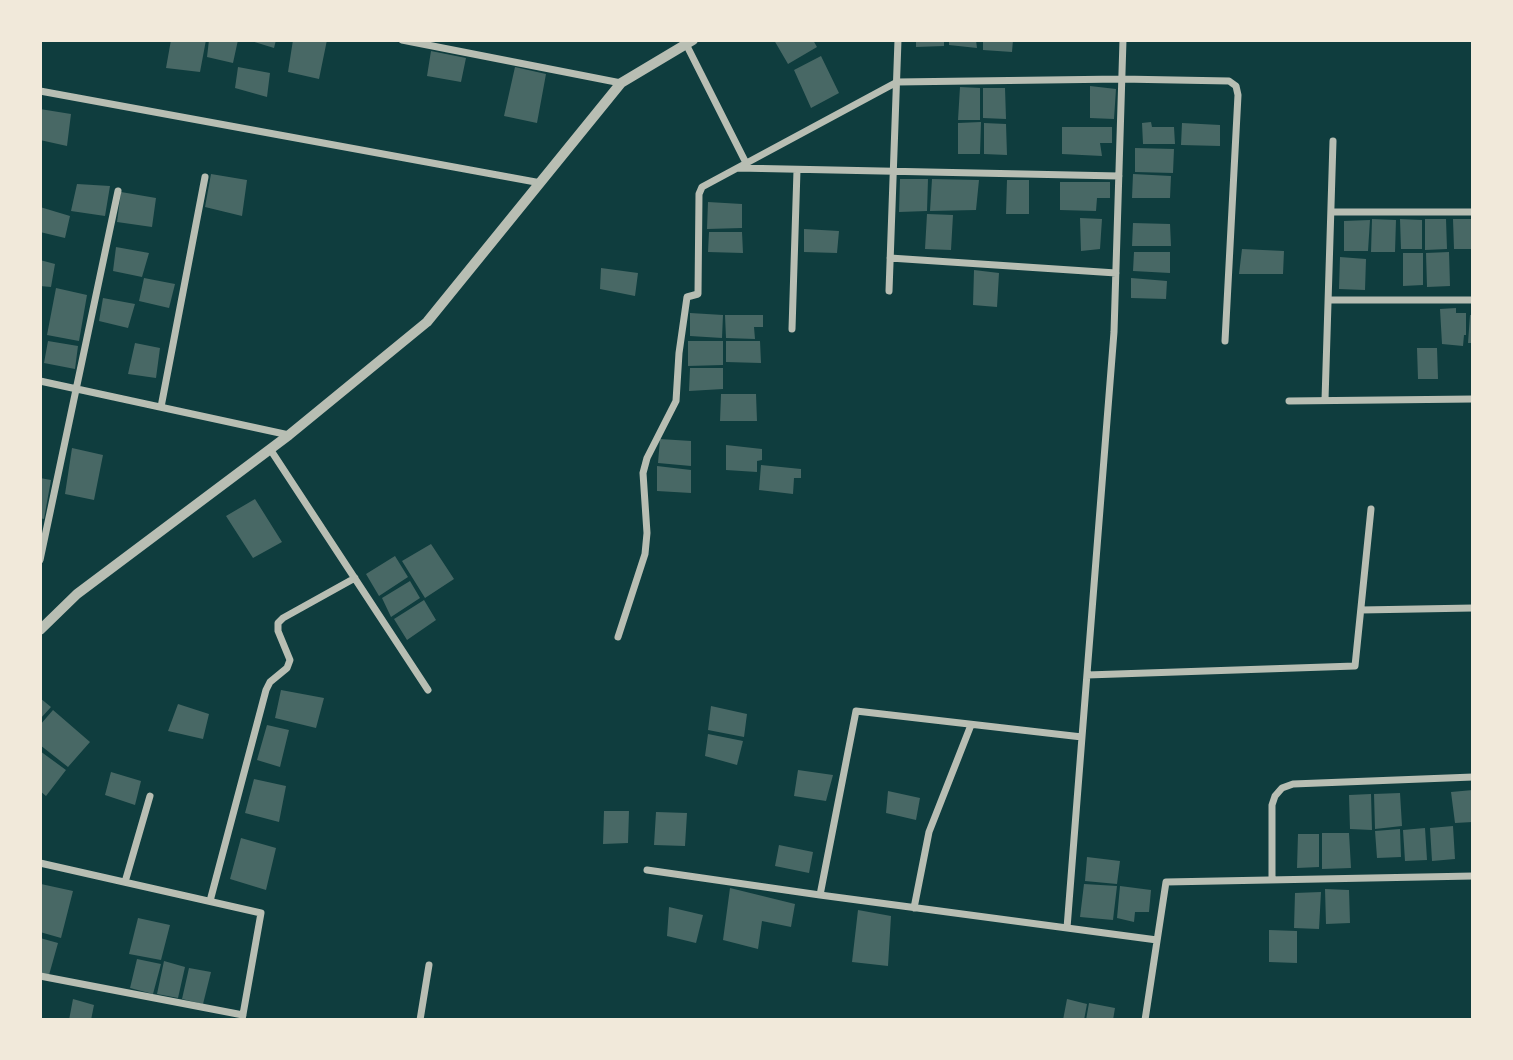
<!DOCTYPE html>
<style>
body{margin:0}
#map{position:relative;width:1513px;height:1060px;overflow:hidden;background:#0f3d3e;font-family:Cabin,sans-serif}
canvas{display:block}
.frame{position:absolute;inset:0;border:42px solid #f1e9da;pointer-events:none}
</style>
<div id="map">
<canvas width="1513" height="1060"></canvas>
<div class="frame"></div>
</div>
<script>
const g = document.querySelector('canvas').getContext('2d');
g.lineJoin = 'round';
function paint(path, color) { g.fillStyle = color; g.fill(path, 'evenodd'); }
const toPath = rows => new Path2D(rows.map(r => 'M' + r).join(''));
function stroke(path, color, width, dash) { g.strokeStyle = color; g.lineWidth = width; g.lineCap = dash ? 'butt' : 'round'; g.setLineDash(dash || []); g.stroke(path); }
paint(toPath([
 [171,40,206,40,200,72,166,68],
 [209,40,238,40,233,63,207,57],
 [248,40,276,40,274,48],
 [293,40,327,40,319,79,288,72],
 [774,40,813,40,817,47,788,64],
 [916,40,944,40,944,46,916,47],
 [949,40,976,40,977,48,949,45],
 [983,40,1013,40,1012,52,983,50],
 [431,51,466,58,461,82,427,76],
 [821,56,839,93,811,108,794,70],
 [238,67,270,73,267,97,235,88],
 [515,67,546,74,537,123,504,116],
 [1090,86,1116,89,1114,119,1090,118],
 [960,87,980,88,980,120,958,120],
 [983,88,1005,88,1006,119,983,118],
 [40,109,71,114,67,146,40,140],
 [981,122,980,154,958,154,958,123],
 [1151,122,1152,127,1174,127,1175,144,1143,144,1142,123],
 [984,123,1006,124,1007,155,984,154],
 [1182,123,1220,125,1220,146,1181,145],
 [1062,127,1112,127,1112,143,1100,143,1102,156,1062,154],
 [1135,148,1174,149,1173,173,1135,172],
 [211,174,247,180,242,216,205,207],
 [1133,174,1171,176,1170,198,1132,198],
 [900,179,928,179,927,211,899,212],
 [932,179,979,180,976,210,930,211],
 [1007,180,1029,180,1029,214,1006,214],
 [1060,182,1110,182,1110,198,1097,198,1096,211,1060,210],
 [77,184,110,186,105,216,71,211],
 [121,192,156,198,152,227,117,222],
 [708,202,742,204,742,228,707,229],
 [40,207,70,216,65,238,40,232],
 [927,214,953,215,951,250,925,249],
 [1080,218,1102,219,1100,249,1081,251],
 [1372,219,1396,220,1395,252,1371,252],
 [1400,219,1422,220,1422,249,1401,249],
 [1425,219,1446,219,1447,249,1425,250],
 [1453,219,1473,219,1473,249,1454,249],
 [1370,220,1368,251,1344,251,1344,221],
 [1133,223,1170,224,1171,246,1132,246],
 [804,229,839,231,837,253,804,252],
 [709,232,742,232,743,253,708,252],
 [116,247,149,253,142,277,113,271],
 [1242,249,1284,251,1283,274,1239,274],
 [1134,252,1170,252,1170,273,1133,271],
 [1449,252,1450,286,1427,287,1426,253],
 [1403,253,1423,253,1423,285,1403,286],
 [1340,257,1366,259,1365,290,1339,289],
 [40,260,55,264,51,287,40,286],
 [601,268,638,273,635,296,600,289],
 [974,270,999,273,997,307,973,305],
 [144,278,175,284,169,308,139,301],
 [1131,278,1167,281,1166,299,1131,298],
 [56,288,87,295,79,341,47,335],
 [103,298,135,304,128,328,99,321],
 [1456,308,1456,313,1466,313,1466,335,1464,335,1463,346,1442,344,1440,309],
 [690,313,723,315,722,338,690,336],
 [725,315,763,315,763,327,754,327,755,339,726,338],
 [1470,315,1473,315,1473,343,1468,343],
 [48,341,78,346,75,369,44,363],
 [688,341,723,341,723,365,688,366],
 [726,341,760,341,761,363,726,362],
 [135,343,160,348,156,378,128,374],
 [1417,348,1437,348,1438,379,1418,379],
 [690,368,723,368,723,389,689,391],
 [721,394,756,394,757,421,720,421],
 [660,439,691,441,691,466,658,463],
 [726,445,762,449,762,460,757,461,757,472,726,470],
 [72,448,103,455,94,500,65,494],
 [761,465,801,469,801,478,794,478,793,494,759,490],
 [657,466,691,470,691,493,657,491],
 [40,478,51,480,44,519,40,518],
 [255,499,282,542,253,558,226,516],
 [431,544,454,579,425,598,402,561],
 [395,556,408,577,379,596,366,574],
 [410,581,420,598,391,617,382,598],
 [424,600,436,620,407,640,394,619],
 [281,690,324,698,316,728,275,718],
 [40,698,51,707,40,719],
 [178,704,209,714,203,739,168,731],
 [711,706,747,714,744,737,708,730],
 [53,710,90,742,68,767,40,745,40,725],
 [267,725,289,730,280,767,257,760],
 [708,734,743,741,737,765,705,756],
 [40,751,66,770,46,796,40,791],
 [798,770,833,775,826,801,794,796],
 [111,772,141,781,135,805,105,795],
 [254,779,286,786,279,822,245,813],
 [1473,790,1473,822,1455,823,1451,792],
 [888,791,920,798,916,820,886,813],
 [1400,793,1402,826,1375,829,1374,794],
 [1371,794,1372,830,1350,829,1349,795],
 [604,811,629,811,628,843,603,844],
 [656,812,687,813,685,846,654,845],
 [1453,826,1455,859,1432,861,1430,828],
 [1425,828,1427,860,1405,861,1403,830],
 [1400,829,1401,857,1377,858,1375,831],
 [1322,833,1349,833,1351,868,1322,869],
 [1298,834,1319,834,1319,867,1297,868],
 [241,838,276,848,266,890,230,879],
 [779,845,813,852,809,873,775,866],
 [1087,857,1120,861,1117,884,1085,881],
 [41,884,73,891,61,938,40,932],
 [1084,884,1117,886,1113,920,1080,917],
 [1120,886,1151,890,1149,912,1135,912,1134,922,1117,918],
 [730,888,795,904,791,927,762,921,758,949,723,940],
 [1325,889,1349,890,1350,923,1326,924],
 [1321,892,1319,929,1294,928,1295,893],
 [669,907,703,915,696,943,667,936],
 [858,910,891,916,888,966,852,962],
 [138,918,170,925,161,960,129,954],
 [1269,930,1297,931,1297,963,1269,962],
 [40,938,58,943,49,975,40,973],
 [137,959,161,964,153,994,130,988],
 [164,961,185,967,178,998,157,994],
 [189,968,211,972,203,1004,182,999],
 [73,999,94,1005,91,1020,69,1020],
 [1067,999,1087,1004,1084,1020,1063,1020],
 [1089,1003,1115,1008,1113,1020,1086,1020]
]), '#486865');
stroke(toPath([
 [402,40,621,83],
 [1123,40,1114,332,1082,737,856,711,820,895,1157,940],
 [686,44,746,163],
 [40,91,541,183],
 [738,168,1119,176],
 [1331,212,1473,212],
 [890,258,1116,273],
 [889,291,898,40],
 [1330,300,1473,300],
 [792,329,797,170],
 [40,381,289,435],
 [1325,400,1333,141],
 [1289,401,1473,399],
 [161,407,205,177],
 [270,449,428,690],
 [40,560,118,191],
 [1361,610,1473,608],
 [618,637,645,554,647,533,643,473,647,458,676,401,679,353,687,297,698,294,699,194,702,187,897,82,1121,79,1229,81,1236,86,1238,95,1225,341],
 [1087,675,1355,666,1371,509],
 [40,863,261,913,242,1020],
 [647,870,820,895],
 [1272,880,1272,805,1275,796,1282,788,1293,784,1473,777],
 [125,882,150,796],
 [210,901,266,690,270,682,287,668,290,660,278,631,278,623,283,618,355,578],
 [914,908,929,832,971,725],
 [1067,928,1082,737],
 [40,976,243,1015],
 [420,1020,429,965],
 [1145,1020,1166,882,1473,876]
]), '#b8beb3', 7);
stroke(toPath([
 [40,630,77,594,289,435,427,322,621,83,693,40]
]), '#b8beb3', 10);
</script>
